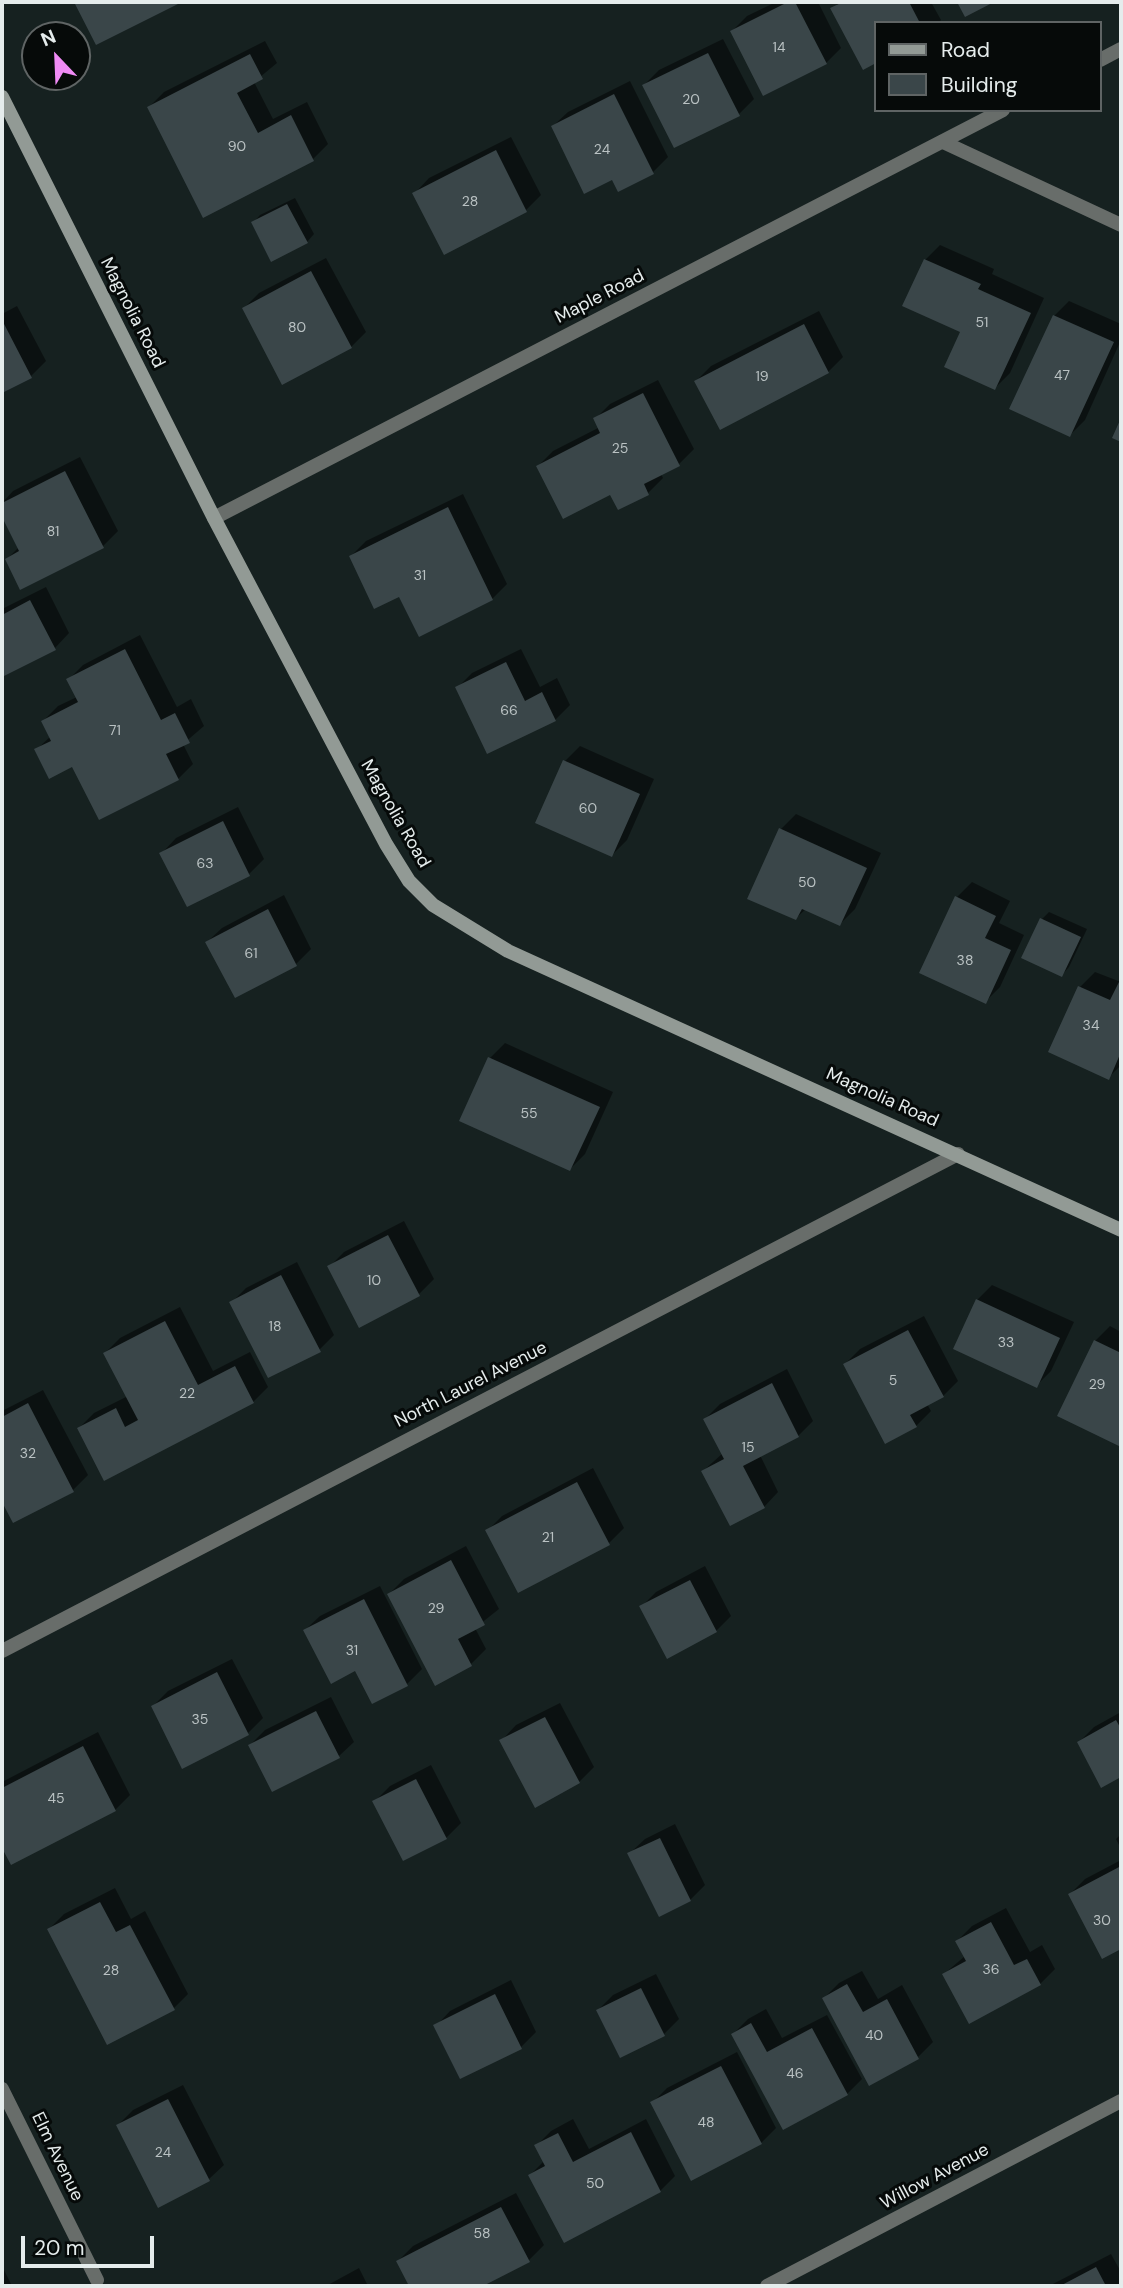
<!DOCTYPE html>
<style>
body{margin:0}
#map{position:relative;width:1123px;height:2288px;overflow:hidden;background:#162120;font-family:"DM Sans",sans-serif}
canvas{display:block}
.frame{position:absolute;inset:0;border:4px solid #e5ecec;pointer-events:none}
.legend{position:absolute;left:874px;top:21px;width:228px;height:91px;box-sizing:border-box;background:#060a09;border:2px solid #5f6464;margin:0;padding:9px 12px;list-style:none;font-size:21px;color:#e5ecec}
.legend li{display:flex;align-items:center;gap:14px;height:35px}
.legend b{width:35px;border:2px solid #5f6464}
.north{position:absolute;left:21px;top:21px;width:70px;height:70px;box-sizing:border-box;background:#060a09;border:2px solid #5f6464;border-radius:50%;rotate:337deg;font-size:19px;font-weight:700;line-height:28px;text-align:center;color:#e5ecec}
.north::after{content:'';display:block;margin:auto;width:24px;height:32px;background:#f08bf5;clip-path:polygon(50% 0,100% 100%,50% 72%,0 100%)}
.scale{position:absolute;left:21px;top:2236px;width:133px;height:32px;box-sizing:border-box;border:4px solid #e5ecec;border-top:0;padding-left:9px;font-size:21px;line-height:24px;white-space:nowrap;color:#e5ecec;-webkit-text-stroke:5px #060a09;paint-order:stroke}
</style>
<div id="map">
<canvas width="1123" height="2288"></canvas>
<div class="frame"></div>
<ul class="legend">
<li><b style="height:9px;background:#929a95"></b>Road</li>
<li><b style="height:19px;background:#3a4649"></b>Building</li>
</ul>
<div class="north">N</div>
<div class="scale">20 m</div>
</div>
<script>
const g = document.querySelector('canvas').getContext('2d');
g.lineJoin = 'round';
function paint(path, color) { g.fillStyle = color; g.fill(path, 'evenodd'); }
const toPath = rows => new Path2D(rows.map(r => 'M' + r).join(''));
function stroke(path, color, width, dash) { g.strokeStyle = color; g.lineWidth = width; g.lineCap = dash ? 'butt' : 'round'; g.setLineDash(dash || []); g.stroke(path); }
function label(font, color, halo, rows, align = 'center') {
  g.font = font + ' "DM Sans",sans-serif'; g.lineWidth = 6; g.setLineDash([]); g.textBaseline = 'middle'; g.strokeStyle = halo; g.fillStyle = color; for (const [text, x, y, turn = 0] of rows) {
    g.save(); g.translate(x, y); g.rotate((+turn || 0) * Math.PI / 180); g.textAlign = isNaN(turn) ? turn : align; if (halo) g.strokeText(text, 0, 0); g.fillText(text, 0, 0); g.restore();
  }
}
paint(toPath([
 [76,2,178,2,97,43],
 [776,2,818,2,841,48,826,63,732,31,747,16],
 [839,2,931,2,941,20,938,23,876,23,876,61,863,68,833,9],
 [723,39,754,99,739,114,644,85,659,70],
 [265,41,277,63,254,82,273,119,307,102,328,144,313,159,204,215,149,107,164,92],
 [630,81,668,157,653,172,613,177,553,126,568,112],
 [511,137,541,195,526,210,445,252,415,193,429,178],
 [295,198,314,234,307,242,253,223,260,215],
 [940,245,994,269,992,274,1044,298,1010,373,995,388,925,260],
 [326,258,366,332,351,347,244,308,259,293],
 [1069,301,1121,324,1121,340,1085,420,1070,435,1054,316],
 [17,306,46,361,31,376,2,391,2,314],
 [819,311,843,357,828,372,696,381,711,366],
 [658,380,694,449,679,464,661,474,663,478,648,493,619,508,611,492,538,466,553,451,600,427,595,419,610,404],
 [80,457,118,531,103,546,7,559,19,547,2,513,2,503,13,491],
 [463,494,507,584,492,599,351,556,366,541],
 [46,587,69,633,55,648,2,675,2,609],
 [140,635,177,707,191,699,204,726,183,744,193,764,178,779,73,765,36,750,51,736,43,721,58,706,77,697,68,680,83,665],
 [521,649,540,687,557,678,570,705,555,720,457,688,472,673],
 [580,746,654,779,627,840,612,855,565,761],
 [238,807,264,859,249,874,188,905,162,853,176,838],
 [796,814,881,853,855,909,840,924,806,909,796,918,781,829],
 [972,882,1010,901,999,923,1024,935,1000,987,985,1002,957,897],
 [284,895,311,949,296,964,235,996,207,942,222,928],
 [1049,912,1087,929,1069,967,1062,975,1042,919],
 [1095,972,1121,982,1121,1065,1108,1078,1080,987],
 [505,1043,613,1092,585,1154,570,1169,490,1058],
 [404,1221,434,1279,419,1294,360,1326,329,1267,344,1252],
 [297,1262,334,1335,319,1350,231,1303,246,1288],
 [992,1285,1074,1322,1051,1371,1037,1385,977,1300],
 [180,1307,213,1371,250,1352,268,1387,253,1402,105,1478,79,1428,94,1413,128,1396,105,1353,120,1338],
 [924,1316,958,1381,943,1396,927,1404,931,1411,916,1426,845,1364,860,1349],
 [1110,1326,1121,1332,1121,1445,1059,1415,1095,1341],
 [787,1369,813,1421,798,1436,760,1455,778,1492,764,1507,703,1471,723,1453,705,1419,720,1404],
 [43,1390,88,1475,73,1490,13,1521,2,1499,2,1411],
 [593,1468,624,1528,609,1543,519,1591,487,1531,502,1516],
 [466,1546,499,1609,475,1628,486,1649,471,1664,389,1594,404,1579],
 [705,1566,731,1616,716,1631,641,1607,656,1592],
 [380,1586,422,1669,407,1684,373,1702,356,1669,305,1630,320,1616],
 [232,1659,263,1718,248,1733,153,1706,168,1691],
 [331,1697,354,1742,339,1756,250,1745,265,1730],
 [560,1703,594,1767,579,1782,502,1740,516,1725],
 [1121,1712,1121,1775,1102,1786,1079,1742,1094,1727],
 [98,1732,130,1795,115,1810,12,1863,2,1844,2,1782],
 [431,1765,461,1823,446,1838,375,1801,390,1786],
 [675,1824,705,1885,690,1900,630,1853,645,1839],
 [1121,1834,1121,1849,1116,1839],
 [1121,1860,1121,1947,1102,1957,1070,1894,1085,1879],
 [115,1888,131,1919,145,1911,188,1994,173,2009,49,1929,64,1914],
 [1006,1908,1030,1952,1042,1945,1055,1969,1040,1984,944,1974,965,1956,957,1941,972,1926],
 [862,1971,878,1999,902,1985,933,2042,918,2057,824,1998,839,1983],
 [656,1974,679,2019,664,2034,621,2056,598,2010,613,1995],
 [511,1980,536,2032,521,2047,461,2077,436,2026,450,2011],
 [766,2009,782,2038,827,2015,862,2079,847,2094,784,2128,733,2034,748,2019],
 [737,2052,776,2128,761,2143,652,2103,667,2088],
 [183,2085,224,2165,209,2179,159,2205,118,2125,133,2110],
 [573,2119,589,2149,646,2119,675,2176,660,2191,530,2175,544,2161,536,2146,551,2131],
 [516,2193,544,2245,529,2260,479,2286,411,2286,398,2261,413,2246],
 [1111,2254,1121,2272,1121,2286,1049,2286],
 [2,2266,12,2286,2,2286],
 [359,2268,368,2286,326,2286]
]), '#0007');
paint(toPath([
 [74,2,182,2,96,45],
 [788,2,795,2,827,64,763,96,730,31],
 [843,2,909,2,920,23,876,23,876,63,863,70,830,8],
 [957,2,994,2,965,17],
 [708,53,740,116,674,148,642,85],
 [250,54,263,79,237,93,258,133,291,115,314,161,203,218,147,107],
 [614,94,654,174,618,192,612,180,584,194,551,126],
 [496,150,527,212,444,255,412,193],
 [287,204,308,243,271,262,251,222],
 [924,259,981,284,978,289,1031,313,995,390,944,367,960,332,902,306],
 [311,271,352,348,282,385,242,308],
 [1053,315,1114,342,1070,437,1009,409],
 [2,320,32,378,2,393],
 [804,324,829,373,720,430,694,381],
 [643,393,680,466,644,484,649,495,618,510,610,495,563,519,536,466,600,433,593,418],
 [1121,418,1121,442,1112,438],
 [65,471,104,548,20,590,5,559,19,551,2,517,2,503],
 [448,507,493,600,419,637,399,597,374,609,349,556],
 [30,600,56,650,2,677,2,615],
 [125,649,161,720,175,713,190,743,166,754,179,780,99,820,72,767,49,779,34,749,51,741,41,721,78,702,66,679],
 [506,662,525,701,542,692,556,721,487,754,455,687],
 [563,760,640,794,612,857,535,823],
 [223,821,250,876,187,907,159,853],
 [779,828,867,868,840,926,802,909,796,920,747,899],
 [955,896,996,916,985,938,1011,950,986,1004,919,973],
 [268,909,297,966,235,998,205,942],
 [1040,918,1081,937,1062,977,1021,958],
 [1121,978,1121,1052,1109,1080,1048,1052,1078,986,1110,1000],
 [488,1057,600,1107,570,1171,459,1121],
 [388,1235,420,1296,359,1328,327,1266],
 [281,1275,321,1352,268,1378,229,1302],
 [976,1299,1060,1338,1037,1388,953,1349],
 [165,1321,198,1385,235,1366,254,1403,104,1481,77,1428,116,1408,125,1427,138,1420,103,1353],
 [908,1330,944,1397,910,1415,917,1427,885,1444,843,1364],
 [1094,1340,1121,1353,1121,1447,1057,1416],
 [772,1383,799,1437,743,1466,765,1508,730,1526,701,1471,724,1459,703,1419],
 [28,1403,74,1492,13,1523,2,1502,2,1417],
 [577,1482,610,1545,518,1593,485,1530],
 [451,1560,485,1625,458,1639,472,1666,435,1686,387,1594],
 [690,1580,717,1632,667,1659,639,1606],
 [364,1599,408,1686,372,1704,355,1671,331,1684,303,1630],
 [217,1672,249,1735,182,1769,151,1706],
 [316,1711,340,1758,272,1792,248,1745],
 [545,1717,580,1783,535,1808,499,1740],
 [1116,1720,1121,1729,1121,1777,1101,1788,1077,1742],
 [83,1746,116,1811,11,1865,2,1848,2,1788],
 [416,1779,447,1839,403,1861,372,1801],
 [660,1838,691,1901,659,1917,627,1853],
 [1121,1866,1121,1949,1102,1959,1068,1894],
 [100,1902,116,1932,130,1925,175,2010,107,2045,47,1929],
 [991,1922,1014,1965,1027,1959,1041,1985,969,2024,942,1974,966,1961,955,1941],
 [847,1984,863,2012,887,1999,919,2059,869,2086,822,1998],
 [641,1988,665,2036,620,2058,596,2010],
 [495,1994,522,2049,460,2079,433,2025],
 [751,2023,767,2052,812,2028,848,2095,783,2130,731,2034],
 [721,2066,762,2144,691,2181,650,2102],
 [168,2099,210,2181,158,2208,116,2125],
 [631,2132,661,2192,564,2243,528,2175,545,2166,534,2145,558,2133,573,2162],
 [501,2207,530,2262,483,2286,409,2286,396,2261],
 [1096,2267,1106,2286,1060,2286]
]), '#3a4649');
stroke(toPath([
 [1100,60,1121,49],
 [943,142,1121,225],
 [214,518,1003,110],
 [2,1651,958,1154],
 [2,2089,97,2280],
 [767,2286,1121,2101]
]), '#686d6a', 14);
stroke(toPath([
 [2,97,214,518,386,844,409,881,433,905,508,951,1121,1230]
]), '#929a95', 14);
label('14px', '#bac2c3', null, [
 ["14",779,48],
 ["20",691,100],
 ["90",237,147],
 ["24",602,150],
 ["28",470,202],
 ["51",982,323],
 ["80",297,328],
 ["47",1062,376],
 ["19",762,377],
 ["25",620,449],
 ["81",53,532],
 ["31",420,576],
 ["66",509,711],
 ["71",115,731],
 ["60",588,809],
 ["63",205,864],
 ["50",807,883],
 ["61",251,954],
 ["38",965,961],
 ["34",1091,1026],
 ["55",529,1114],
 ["10",374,1281],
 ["18",275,1327],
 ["33",1006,1343],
 ["5",893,1381],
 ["29",1097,1385],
 ["22",187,1394],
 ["15",748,1448],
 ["32",28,1454],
 ["21",548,1538],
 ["29",436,1609],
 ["31",352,1651],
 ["35",200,1720],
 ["45",56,1799],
 ["30",1102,1921],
 ["36",991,1970],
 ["28",111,1971],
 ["40",874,2036],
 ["46",795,2074],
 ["48",706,2123],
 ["24",163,2153],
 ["50",595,2184],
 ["58",482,2234]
]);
label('18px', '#e5ecec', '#060a09', [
 ["Maple Road",600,297,-27],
 ["Magnolia Road",132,313,63],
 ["Magnolia Road",395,814,60],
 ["Magnolia Road",882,1098,24],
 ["North Laurel Avenue",471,1385,-27],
 ["Elm Avenue",57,2157,64],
 ["Willow Avenue",935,2177,-28]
]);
</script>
